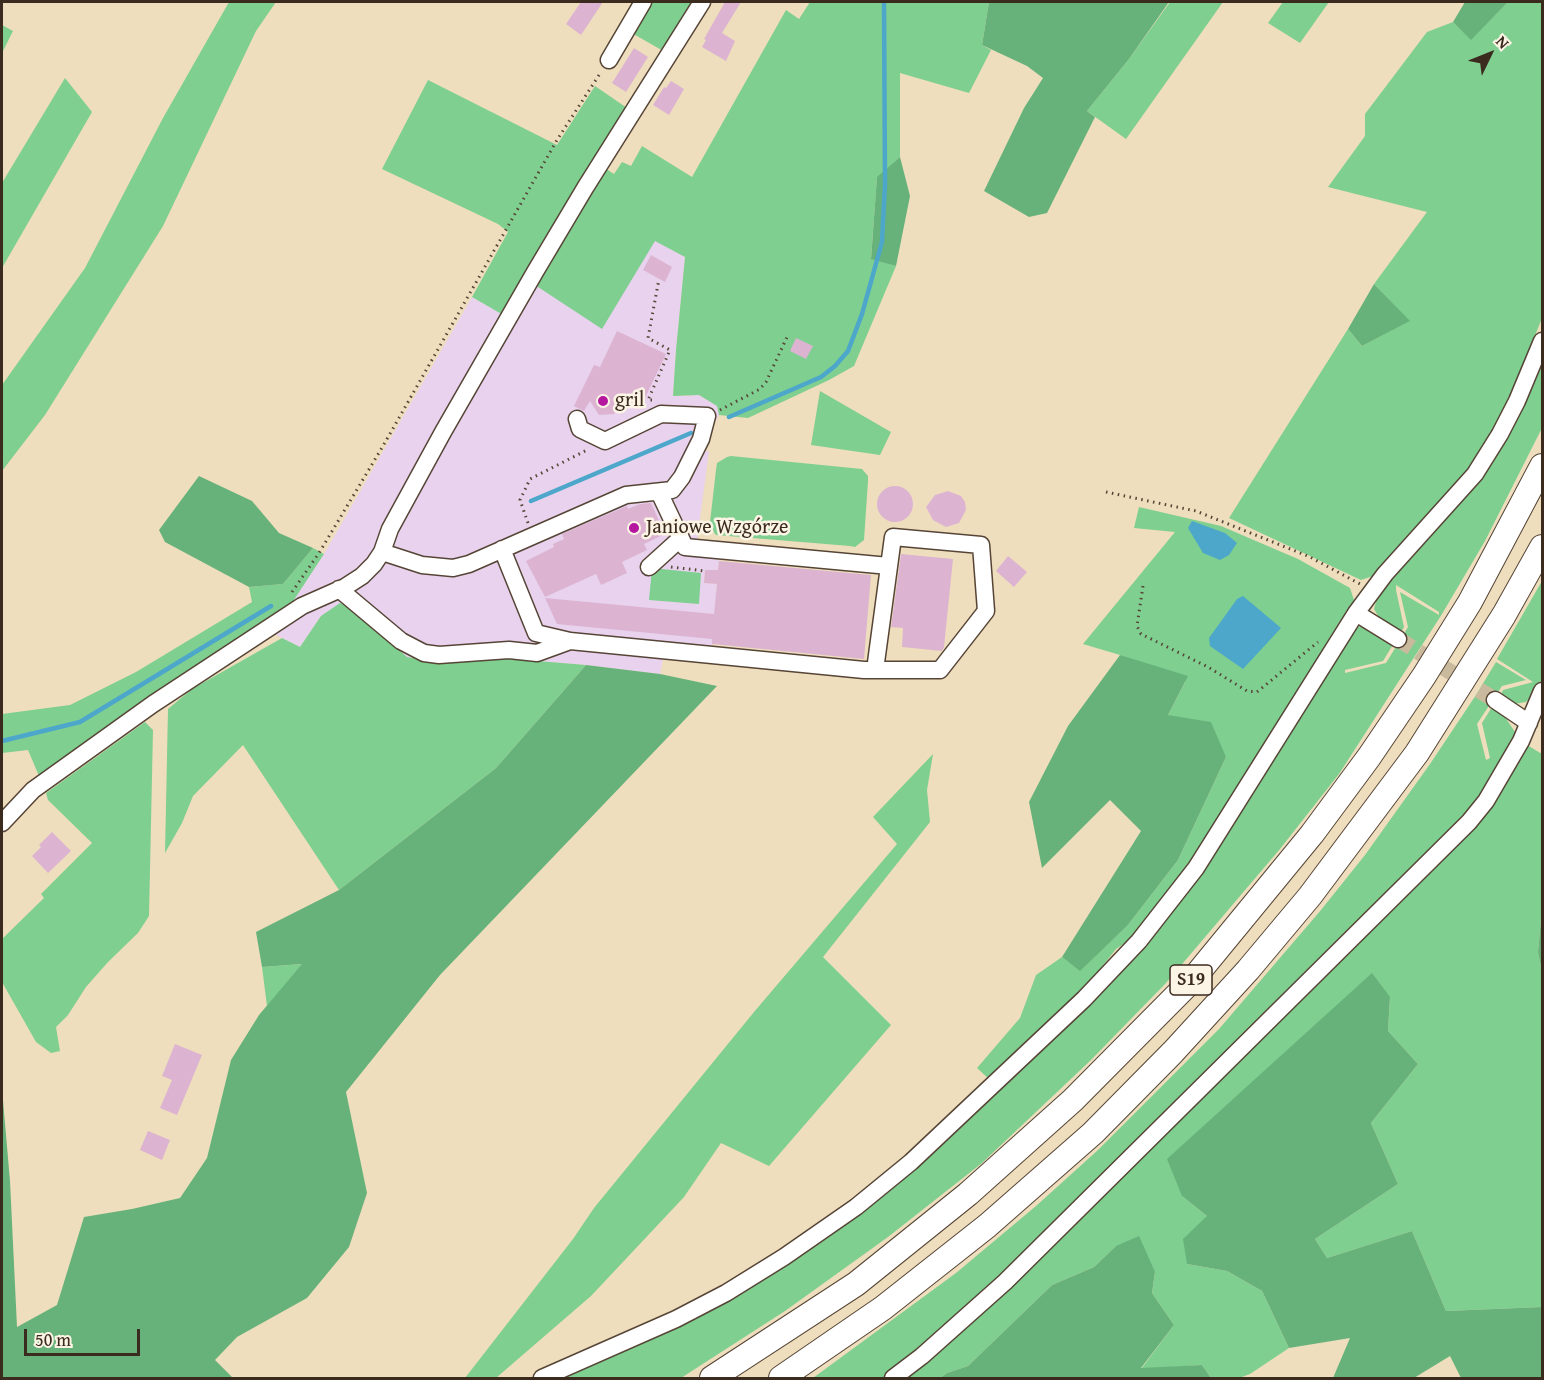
<!DOCTYPE html>
<meta charset="utf-8">
<style>
body{margin:0}
#map{position:relative;width:1544px;height:1380px;overflow:hidden;background:#eedebd;font-family:"Gentium Book Plus",serif}
canvas{display:block}
.frame{position:absolute;inset:0;border:3px solid #3b2a1e;pointer-events:none}
.north{position:absolute;left:1460px;top:24px;width:60px;height:60px;-webkit-text-stroke:4px #fcf5e5;paint-order:stroke;rotate:47deg;font-size:16px;font-weight:700;line-height:24px;text-align:center;color:#3b2a1e}
.north::after{content:'';display:block;margin:auto;width:21px;height:27px;background:#3b2a1e;clip-path:polygon(50% 0,100% 100%,50% 72%,0 100%)}
.scale{position:absolute;left:24px;top:1329px;width:116px;height:27px;box-sizing:border-box;border:3px solid #3b2a1e;border-top:0;padding-left:8px;font-size:18px;line-height:21px;white-space:nowrap;color:#3b2a1e;-webkit-text-stroke:4px #fcf5e5;paint-order:stroke}
</style>
<div id="map">
<canvas width="1544" height="1380"></canvas>
<div class="frame"></div>
<div class="north">N</div>
<div class="scale">50 m</div>
</div>
<script>
const g = document.querySelector('canvas').getContext('2d');
g.lineJoin = 'round';
function paint(path, color) { g.fillStyle = color; g.fill(path, 'evenodd'); }
const toPath = rows => new Path2D(rows.map(r => 'M' + r).join(''));
function stroke(path, color, width, dash) { g.strokeStyle = color; g.lineWidth = width; g.lineCap = dash ? 'butt' : 'round'; g.setLineDash(dash || []); g.stroke(path); }
function label(font, color, halo, rows, align = 'center') {
  g.font = font + ' "Gentium Book Plus",serif'; g.lineWidth = 5; g.setLineDash([]); g.textBaseline = 'middle'; g.strokeStyle = halo; g.fillStyle = color; for (const [text, x, y, turn = 0] of rows) {
    g.save(); g.translate(x, y); g.rotate((+turn || 0) * Math.PI / 180); g.textAlign = isNaN(turn) ? turn : align; if (halo) g.strokeText(text, 0, 0); g.fillText(text, 0, 0); g.restore();
  }
}
paint(toPath([
 [655,240,685,257,676,350,673,396,699,395,717,406,719,415,708,435,703,451,709,451,697,541,720,554,718,570,705,570,704,583,717,584,712,646,704,658,663,659,660,674,586,665,502,658,443,663,407,657,351,608,321,616,300,647,272,633,324,554,472,297,513,320,535,285]
]), '#e8d2ee');
paint(toPath([
 [229,2,276,2,256,31,163,226,45,415,2,471,2,385,85,268,163,118],
 [648,2,696,2,665,52,630,32],
 [810,2,989,2,982,45,991,50,969,93,900,73,900,157,877,178,871,258,896,266,854,366,829,380,748,418,719,415,717,406,699,395,673,396,676,350,685,257,655,241,602,329,535,285,605,168,614,174,622,162,631,166,642,146,692,177,786,10,799,19],
 [1170,2,1223,2,1126,139,1087,111,1129,59],
 [1283,2,1329,2,1300,43,1268,23],
 [1508,2,1542,2,1542,318,1507,407,1474,467,1376,575,1361,580,1229,518,1348,329,1362,346,1409,321,1374,284,1427,212,1328,187,1365,136,1365,114,1427,32,1453,22,1471,39],
 [2,25,13,31,2,53],
 [65,78,92,112,2,268,2,183],
 [428,80,557,145,595,86,630,110,505,316,472,297,508,232,498,224,382,169],
 [1542,354,1542,428,1485,541,1442,614,1339,774,1280,849,1166,983,1091,1060,982,1163,888,1237,785,1311,681,1378,559,1378,797,1256,1143,946,1355,627,1367,626,1394,643,1383,661,1345,670,1345,673,1386,663,1408,627,1400,592,1439,615,1439,612,1396,585,1396,590,1404,627,1400,634,1383,624,1374,609,1379,591,1449,511],
 [820,391,891,432,880,455,811,445],
 [731,456,862,469,868,476,868,481,864,540,855,547,850,546,716,535,710,527,710,522,716,470,717,463,727,457],
 [1139,507,1221,526,1298,559,1350,588,1355,603,1338,624,1202,849,1131,939,1116,949,1086,987,990,1080,977,1068,1020,1018,1036,975,1062,957,1080,970,1128,925,1178,860,1226,757,1168,715,1185,682,1120,655,1083,644,1175,532,1134,528],
 [313,548,324,554,288,609,39,776,28,750,2,753,2,714,70,705,136,672,252,602,249,587,283,584],
 [652,568,701,573,699,604,649,600],
 [1542,581,1542,678,1537,691,1526,702,1514,704,1500,697,1503,690,1533,682,1497,659],
 [340,603,351,608,407,657,443,663,502,658,586,665,496,768,339,890,243,745,193,796,182,823,165,853,168,709,192,689,282,638,300,647,321,616],
 [1496,662,1526,680,1502,686,1477,724,1486,760,1490,758,1482,723,1492,707,1505,717,1515,732,1513,743,1466,818,1036,1245,923,1348,884,1378,813,1378,956,1273,1036,1206,1098,1150,1219,1029,1321,910,1365,855,1430,764,1476,695],
 [145,722,153,730,149,916,138,933,108,962,86,987,68,1015,56,1027,60,1051,51,1053,36,1042,2,982,2,939,44,898,41,894,92,843,48,800,46,793],
 [1527,745,1542,754,1542,909,1538,952,1542,972,1542,1307,1446,1311,1412,1231,1327,1258,1315,1239,1398,1184,1371,1123,1418,1064,1388,1031,1390,997,1182,1196,1207,1216,1187,1264,1227,1271,1262,1291,1289,1348,1250,1374,1239,1378,1211,1378,1202,1365,1141,1369,1174,1325,1152,1293,1155,1272,1116,1246,1094,1267,1052,1285,968,1366,947,1373,940,1378,903,1378,1481,821],
 [933,754,927,790,930,822,823,957,891,1025,769,1166,721,1143,684,1197,591,1296,496,1378,465,1378,573,1239,594,1208,754,1012,897,844,873,817],
 [303,964,267,1006,262,967]
]), '#7fcf90');
paint(toPath([
 [989,2,1169,2,1129,59,1087,111,1095,117,1047,213,1029,217,984,191,1024,108,1043,78,1027,66,982,45],
 [1465,2,1508,2,1471,40,1453,22],
 [900,157,910,196,896,266,871,259,877,177],
 [1374,284,1410,321,1362,346,1348,329],
 [199,476,252,501,279,533,313,548,283,584,249,587,165,542,159,530],
 [1120,655,1188,676,1168,715,1211,722,1226,757,1178,860,1128,925,1080,971,1062,957,1141,831,1110,800,1042,868,1029,802,1068,726],
 [586,665,660,674,717,686,440,975,346,1092,367,1193,349,1247,307,1298,237,1337,215,1360,233,1378,2,1378,2,1089,10,1181,17,1327,57,1305,84,1217,132,1209,180,1198,207,1158,231,1060,259,1015,302,964,262,967,256,932,339,890,496,768],
 [1542,909,1542,972,1538,952],
 [1372,973,1390,997,1388,1031,1418,1064,1371,1123,1398,1184,1315,1239,1327,1258,1412,1231,1446,1311,1542,1307,1542,1378,1461,1378,1450,1356,1414,1378,1333,1378,1350,1338,1289,1348,1262,1291,1227,1271,1187,1264,1183,1239,1207,1216,1182,1196,1167,1159],
 [1139,1236,1155,1272,1152,1293,1174,1325,1141,1368,1202,1365,1211,1378,940,1378,947,1373,968,1366,1052,1285,1094,1267,1116,1246]
]), '#67b27a');
paint(toPath([
 [1192,521,1225,533,1237,543,1229,555,1220,560,1203,553,1188,528],
 [1243,596,1281,628,1243,669,1210,646,1209,638,1237,599]
]), '#4da7ca');
stroke(toPath([
 [729,417,821,377,835,366,848,351,862,314,882,242,885,184,884,2],
 [531,501,691,433],
 [2,741,80,722,271,606]
]), '#4da7ca', 4.5);
paint(toPath([
 [581,2,603,2,581,35,566,24],
 [725,2,741,2,722,33,735,41,726,61,702,47,706,40,704,39],
 [634,48,648,57,626,92,612,83],
 [671,81,684,89,669,115,653,105,664,87,666,88],
 [651,255,672,267,665,282,643,270],
 [617,331,666,354,643,402,624,393,614,414,599,415,590,401,584,411,574,406,594,365,600,367],
 [796,338,813,346,806,359,790,351],
 '877 504a18 18 0 1 1 36 0a18 18 0 1 1-36 0Z',
 [948,491,961,496,965,502,966,510,959,523,946,527,933,520,926,507,935,495],
 [651,503,665,534,644,544,647,550,622,562,627,573,601,585,596,574,545,597,526,561,554,547,553,544,564,539,562,534,627,506,628,509,640,504],
 [901,554,953,559,944,647,942,651,902,647,903,628,891,627],
 [1008,556,1027,572,1014,587,996,571],
 [719,561,871,575,864,659,712,644,712,639,557,624,545,598,714,614,717,584,704,583,705,570,718,570],
 [52,832,71,851,48,873,32,856,41,847,39,845],
 [175,1044,202,1055,177,1115,160,1108,172,1080,162,1076],
 [148,1131,170,1140,162,1160,140,1150]
]), '#dcb4d1');
stroke(toPath([
 [1398,639,1495,700]
]), '#caba9d', 16, [16, 8]);
const minor = toPath([
 [609,60,643,2],
 [659,492,685,547,889,566],
 [502,549,536,633,570,641,864,670,940,670,986,611,981,545,893,537,875,670],
 [382,552,422,565,453,568,469,564,626,495,672,490,682,477,701,439,707,416,661,414,605,441,580,429,577,419],
 [649,567,681,538],
 [339,589,401,641,424,653,439,655,509,650,537,653,570,641],
 [1398,639,1356,613,1385,574,1475,474,1500,434,1517,401,1542,341],
 [1495,700,1529,723],
 [2,823,33,790,153,704,302,606,345,587,362,576,374,564,382,552,390,529,443,432,535,272,585,188,702,2],
 [542,1378,676,1319,726,1293,784,1257,856,1207,911,1162,1084,999,1139,941,1196,868,1356,613],
 [893,1378,922,1356,1005,1282,1469,822,1486,801,1521,741,1542,691]
]);
const highway = toPath([
 [712,1378,856,1284,968,1194,1073,1100,1193,979,1312,834,1369,757,1424,676,1470,602,1542,466],
 [781,1378,883,1308,987,1226,1093,1133,1173,1052,1248,970,1310,896,1417,753,1504,615,1542,547]
]);
stroke(minor, '#564536', 19);
stroke(highway, '#564536', 26);
stroke(toPath([
 [652,400,648,400,670,350,648,338,659,279],
 [720,410,760,389,766,382,788,335],
 [1106,492,1196,511,1310,557,1360,584],
 [528,523,520,500,530,479,589,449],
 [671,567,705,571],
 [1143,586,1137,626,1141,634,1208,667,1247,691,1257,692,1318,642],
 [292,592,319,553,383,446,557,140,601,72]
]), '#564536', 3, [1.5, 4.5]);
stroke(minor, '#fff', 16);
stroke(highway, '#fff', 24);
for (const [x, y, r, color] of [
 [603,401,6,"#b5179e"],
 [634,528,6,"#b5179e"]
]) { const dot = new Path2D(); dot.arc(x, y, r, 0, 2 * Math.PI); g.fillStyle = color; g.fill(dot); stroke(dot, '#fcf5e5', 2); }
for (const [x, y, w] of [
 [1191,980,42]
]) { const box = new Path2D(); box.roundRect(x - w / 2, y - 15, w, 30, 4.5); g.fillStyle = '#fcf5e5'; g.fill(box); stroke(box, '#3b2a1e', 1.5); }
label('bold 18px', '#3b2a1e', null, [
 ["S19",1191,980]
]);
label('20px', '#3b2a1e', '#fcf5e5', [
 ["gril",615,401],
 ["Janiowe Wzgórze",646,528]
], 'left');
</script>
